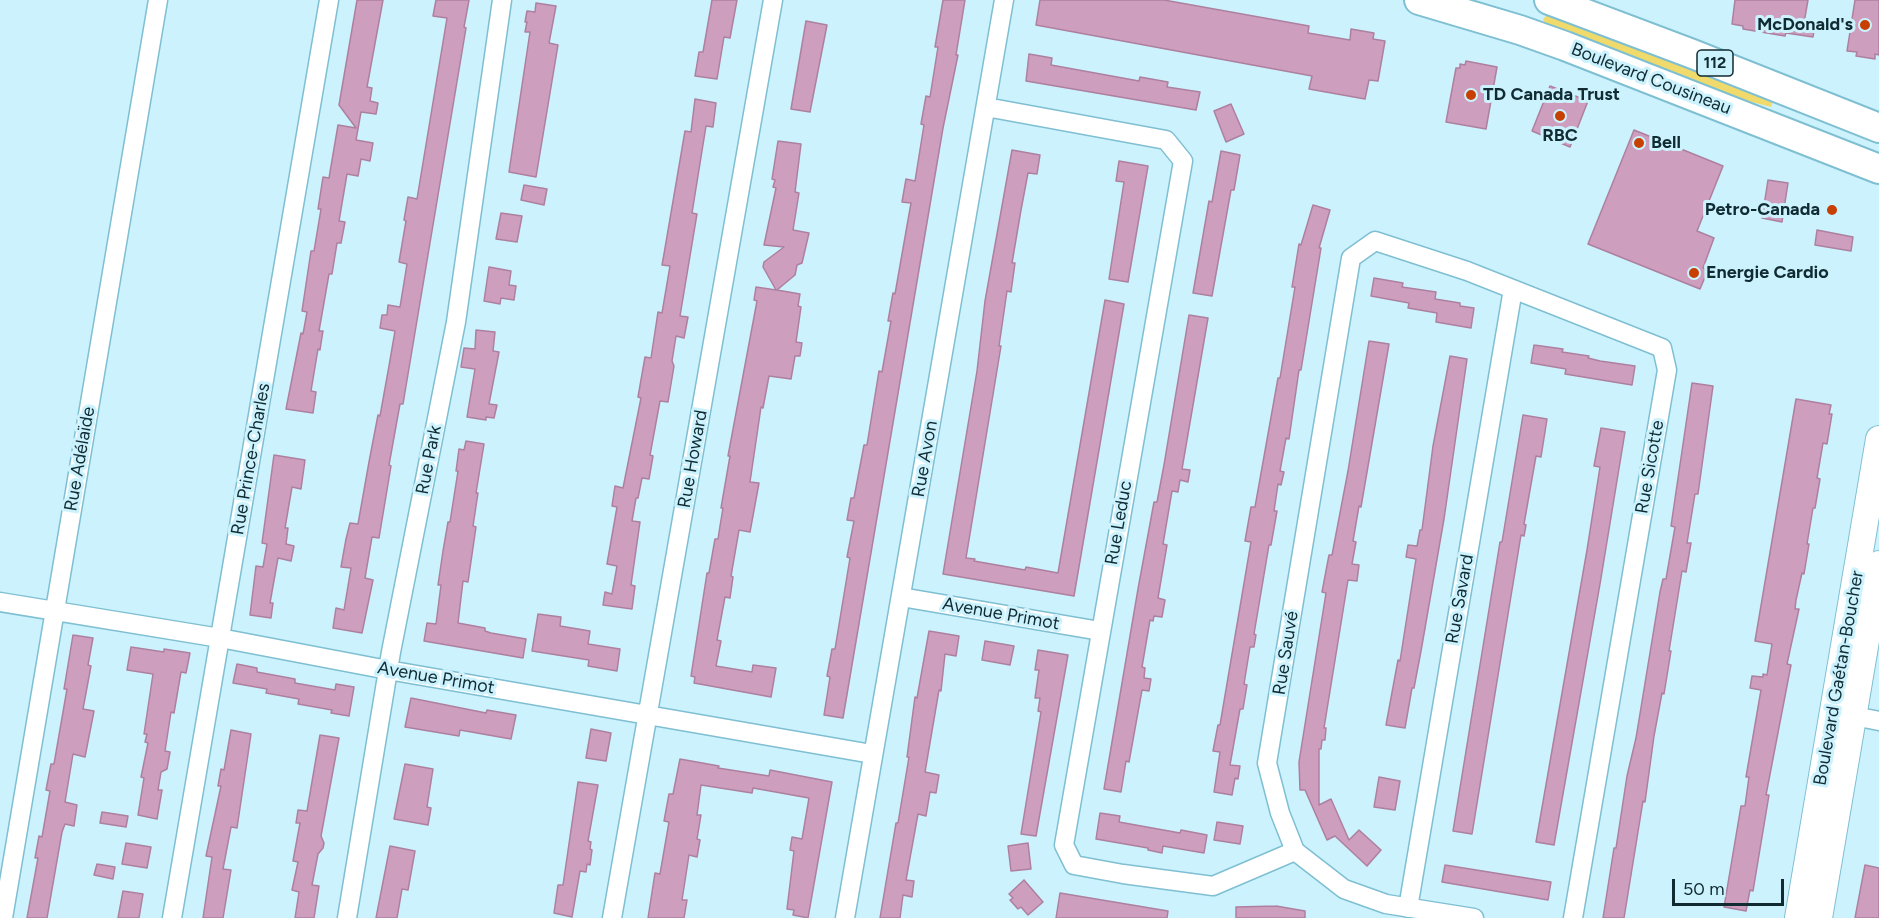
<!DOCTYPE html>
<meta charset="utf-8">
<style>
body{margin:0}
#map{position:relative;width:1879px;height:918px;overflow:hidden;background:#ccf2fe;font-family:Figtree,sans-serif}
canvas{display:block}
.scale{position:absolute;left:1672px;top:879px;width:112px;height:27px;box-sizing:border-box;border:3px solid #102b32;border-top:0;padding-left:8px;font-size:18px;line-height:21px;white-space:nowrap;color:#102b32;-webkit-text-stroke:4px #ccf2fe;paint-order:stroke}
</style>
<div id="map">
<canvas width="1879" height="918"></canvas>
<div class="scale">50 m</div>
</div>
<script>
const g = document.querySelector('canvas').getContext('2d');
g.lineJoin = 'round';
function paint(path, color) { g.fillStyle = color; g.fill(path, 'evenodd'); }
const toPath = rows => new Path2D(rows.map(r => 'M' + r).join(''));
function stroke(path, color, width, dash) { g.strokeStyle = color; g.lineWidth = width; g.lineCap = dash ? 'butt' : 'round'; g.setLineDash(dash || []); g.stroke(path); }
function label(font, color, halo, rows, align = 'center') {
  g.font = font + ' Figtree,sans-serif'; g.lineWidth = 6; g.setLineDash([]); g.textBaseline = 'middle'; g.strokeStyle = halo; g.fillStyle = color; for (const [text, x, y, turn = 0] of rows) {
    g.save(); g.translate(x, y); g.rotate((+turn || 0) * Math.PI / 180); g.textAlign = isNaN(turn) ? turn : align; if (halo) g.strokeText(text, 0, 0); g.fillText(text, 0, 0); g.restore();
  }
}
paint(toPath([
 [1548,14,1745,89,1773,101,1771,107,1733,97,1545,25,1543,19]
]), '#efda6b');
const building = toPath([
 [357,0,383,0,367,87,372,88,370,101,378,103,376,114,361,112,356,140,373,143,370,161,361,159,358,176,347,174,339,221,345,222,341,243,337,243,332,274,329,274,319,331,323,331,322,337,320,350,318,349,311,391,316,392,313,413,286,409,301,333,303,334,307,312,302,311,311,251,314,251,321,209,318,209,323,177,329,178,338,125,356,128,339,105,357,0],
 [436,0,469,0,464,27,466,28,403,404,400,404,389,465,391,466,379,538,372,537,365,578,373,580,362,633,333,628,336,608,344,610,351,568,341,567,346,539,350,523,358,524,369,462,378,415,380,416,389,366,395,331,380,328,382,315,387,315,388,305,400,307,407,264,399,262,406,221,404,220,408,197,417,199,447,18,433,16,436,0],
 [712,0,737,0,730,38,724,37,717,79,695,76,699,52,703,52,712,0],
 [943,0,965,0,956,55,958,55,943,128,843,718,824,715,830,677,827,676,832,649,835,649,850,558,847,557,854,521,847,520,851,498,854,498,864,445,867,445,879,371,882,372,891,321,888,321,893,293,895,294,911,203,902,202,906,179,915,181,924,125,921,124,926,96,930,97,938,47,935,47,943,0],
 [1040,0,1164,0,1309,26,1308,33,1350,40,1351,29,1374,33,1373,39,1385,41,1378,81,1369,80,1365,99,1309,89,1312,76,1036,25,1040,0],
 [1735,0,1808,0,1804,23,1815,25,1813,37,1786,33,1785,36,1743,29,1743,26,1732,24,1735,0],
 [1855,0,1879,0,1879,55,1875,54,1875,59,1856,56,1857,52,1847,51,1855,0],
 [536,3,556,6,549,43,558,45,536,177,509,172,530,32,525,32,527,22,525,22,527,11,535,12,536,3],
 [806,21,827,25,810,112,791,109,806,21],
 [1029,54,1052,58,1051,65,1139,81,1140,77,1168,82,1167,87,1200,92,1196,110,1026,81,1029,54],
 [1466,61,1497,67,1486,129,1446,122,1456,68,1460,68,1460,64,1465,65,1466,61],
 [1550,86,1588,101,1570,147,1532,131,1550,86],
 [695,99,716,103,713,127,706,126,692,213,697,214,680,316,688,317,684,338,676,336,672,361,674,366,668,402,660,401,650,455,653,456,649,479,642,478,638,498,636,498,632,521,640,522,631,585,635,586,632,609,603,605,605,592,612,594,617,566,607,564,617,507,612,506,615,486,623,488,641,398,638,397,645,357,651,358,658,312,662,313,670,266,662,265,664,254,685,131,691,132,695,99],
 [1231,104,1244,134,1226,142,1214,111,1231,104],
 [1634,130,1723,166,1697,231,1714,238,1703,268,1708,270,1700,289,1588,244,1634,130],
 [778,141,801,144,795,192,799,193,793,230,809,233,802,263,797,265,795,275,777,290,800,294,798,306,801,307,796,342,802,343,800,356,795,356,791,379,769,376,763,408,761,407,750,482,759,483,750,532,739,530,731,576,733,577,730,598,725,597,717,640,721,641,716,666,752,672,753,665,776,668,771,697,694,683,695,677,691,676,707,573,709,573,715,539,718,539,720,526,723,508,721,508,730,456,728,456,757,301,754,300,756,287,776,290,763,267,764,262,784,247,764,245,776,188,773,187,775,180,772,179,778,141],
 [1012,150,1040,155,1037,174,1028,173,1021,210,1012,263,1015,263,1011,292,1007,291,999,346,1001,346,966,558,975,559,974,561,1025,570,1026,567,1058,573,1105,300,1124,304,1074,596,943,574,977,371,985,301,1012,150],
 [1221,151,1240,155,1234,190,1231,190,1212,296,1193,293,1209,201,1212,202,1221,151],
 [1119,161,1148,166,1128,282,1109,279,1124,182,1116,181,1119,161],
 [1768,180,1788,183,1782,222,1762,218,1768,180],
 [524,185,547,189,544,205,521,200,524,185],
 [1313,205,1330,210,1319,248,1321,248,1301,370,1299,370,1289,439,1286,438,1280,471,1284,472,1281,485,1278,484,1274,511,1277,511,1271,545,1269,545,1254,634,1256,635,1254,647,1250,647,1244,684,1247,685,1243,709,1240,709,1230,765,1240,766,1238,779,1235,778,1232,795,1214,792,1220,752,1213,751,1218,725,1220,725,1251,542,1245,541,1251,507,1255,507,1278,378,1280,378,1295,287,1292,287,1299,244,1301,245,1313,205],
 [501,213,522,216,517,242,496,239,501,213],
 [1817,230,1853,237,1851,251,1815,245,1817,230],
 [489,267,511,271,509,285,516,286,514,300,501,298,500,304,484,301,489,267],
 [1374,278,1403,283,1402,287,1436,292,1435,299,1460,303,1460,306,1474,308,1471,328,1436,322,1437,313,1408,308,1409,303,1371,296,1374,278],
 [1189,315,1208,318,1182,469,1190,470,1188,482,1180,480,1178,492,1172,491,1163,544,1167,545,1158,598,1165,600,1162,617,1154,616,1153,621,1150,620,1142,667,1145,668,1144,678,1151,679,1149,691,1142,690,1129,762,1126,761,1121,792,1104,789,1138,589,1154,502,1157,502,1164,465,1189,315],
 [476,330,495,332,493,351,499,352,489,404,497,405,494,418,486,417,486,420,467,417,475,369,461,367,464,348,475,349,476,330],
 [1369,341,1389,344,1361,507,1359,506,1353,541,1356,542,1352,564,1359,565,1357,581,1348,580,1324,728,1326,728,1325,740,1322,740,1321,749,1319,749,1319,805,1331,799,1349,840,1359,830,1381,850,1367,866,1335,836,1327,840,1305,790,1300,790,1299,762,1326,593,1322,592,1329,555,1332,555,1348,471,1369,341],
 [1534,345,1563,349,1562,352,1589,356,1588,358,1600,361,1635,366,1632,385,1565,374,1566,369,1531,363,1534,345],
 [1450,356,1467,359,1444,519,1421,651,1414,688,1412,688,1405,728,1386,725,1398,660,1400,661,1416,559,1406,557,1408,545,1417,546,1420,530,1422,530,1433,446,1450,356],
 [1692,383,1713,386,1698,494,1695,494,1687,543,1691,543,1686,572,1682,571,1669,651,1671,651,1664,694,1662,693,1654,736,1645,802,1643,801,1624,918,1603,918,1614,848,1616,848,1627,776,1636,738,1660,592,1663,579,1666,579,1675,527,1671,526,1692,383],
 [1796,399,1831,405,1829,414,1832,414,1827,444,1823,443,1817,478,1820,479,1815,508,1813,508,1807,544,1809,544,1804,574,1802,573,1796,600,1795,609,1799,609,1787,664,1791,665,1766,795,1769,795,1753,891,1750,890,1746,911,1724,907,1741,806,1745,806,1749,777,1746,777,1761,690,1750,688,1752,676,1763,677,1763,674,1767,675,1772,644,1755,641,1796,399],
 [1523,415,1547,419,1541,457,1536,456,1524,524,1526,525,1524,536,1521,535,1472,834,1453,831,1500,542,1502,542,1523,415],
 [1601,428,1625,432,1600,584,1554,845,1536,842,1587,550,1600,467,1594,466,1601,428],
 [466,441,484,444,476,493,478,493,473,526,476,527,468,582,463,581,458,623,485,628,485,631,491,633,526,639,523,658,424,641,427,623,436,624,441,585,438,585,443,551,448,522,450,522,458,471,456,471,459,449,464,450,466,441],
 [274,455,305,460,301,489,292,487,285,528,288,528,286,544,294,546,291,561,278,558,270,603,273,603,271,618,250,615,256,566,263,567,267,544,262,543,274,455],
 [538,614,561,617,560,626,590,631,588,644,620,649,617,671,588,666,589,660,532,651,538,614],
 [929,631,959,636,956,656,945,654,941,691,939,690,925,772,939,775,936,793,930,792,926,816,918,814,906,880,914,881,912,897,903,895,900,918,880,918,896,823,898,823,909,757,907,757,915,697,917,698,929,631],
 [73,635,93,638,88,665,91,666,83,709,94,711,85,757,73,754,65,802,77,805,74,826,65,824,62,832,47,918,27,918,38,858,35,858,39,836,42,837,50,791,46,790,51,764,54,764,67,689,64,689,73,635],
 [985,641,1014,646,1010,665,982,660,985,641],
 [131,647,164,652,164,649,190,653,186,673,181,672,174,713,171,712,165,751,170,752,167,769,161,772,158,790,162,790,157,819,138,815,144,778,141,777,148,743,145,742,147,734,144,734,153,674,127,670,131,647],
 [1038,650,1068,655,1036,836,1021,834,1041,712,1038,711,1040,698,1035,698,1039,670,1035,670,1038,650],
 [237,664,257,668,257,672,295,679,295,683,335,690,336,684,354,687,349,716,331,713,332,710,298,704,299,699,266,693,267,689,233,683,237,664],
 [411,698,486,713,487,710,516,715,511,739,460,730,459,736,405,727,411,698],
 [591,729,611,733,606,761,586,758,591,729],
 [231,730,251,734,237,828,231,827,223,869,231,870,223,918,203,918,212,857,206,856,221,786,218,786,221,769,224,770,231,730],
 [320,735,339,738,321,836,324,843,323,848,318,854,312,885,319,886,314,918,295,918,299,892,292,890,298,862,293,861,300,823,296,823,298,810,307,811,320,735],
 [680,759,719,766,718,768,769,776,770,770,832,782,808,918,793,915,794,910,787,909,794,851,790,850,792,837,802,839,809,798,753,788,752,793,701,785,697,815,701,815,697,839,700,840,697,857,689,855,682,900,687,900,684,918,648,918,655,873,660,874,669,822,664,821,669,794,673,794,680,759],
 [405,764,433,769,427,807,431,808,428,825,394,819,405,764],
 [1379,777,1400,781,1395,810,1374,807,1379,777],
 [578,782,598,785,588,841,591,842,590,849,592,850,590,865,587,864,586,872,580,871,572,917,554,913,558,885,563,885,578,782],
 [102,812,128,816,126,827,100,823,102,812],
 [1100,813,1120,816,1119,822,1180,833,1181,830,1207,835,1204,853,1163,846,1162,853,1148,850,1148,848,1096,839,1100,813],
 [1217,822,1243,826,1240,844,1214,840,1217,822],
 [126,843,151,847,147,868,122,864,126,843],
 [1028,843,1031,869,1011,871,1008,846,1028,843],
 [390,846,415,851,408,890,402,889,397,918,376,918,390,846],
 [97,864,115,867,113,879,94,875,97,864],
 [1445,865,1551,882,1548,900,1442,882,1445,865],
 [1865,865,1879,868,1879,918,1855,918,1865,865],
 [1024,880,1043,902,1028,915,1021,907,1018,909,1010,900,1013,898,1009,894,1024,880],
 [123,891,143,894,139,918,118,918,123,891],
 [1060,893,1168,911,1167,918,1056,918,1060,893],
 [1276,906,1305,911,1305,918,1236,918,1236,907,1276,906]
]);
paint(building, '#cd9ebe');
stroke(building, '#ae809f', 1.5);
const minor = toPath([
 [986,107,1166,140,1183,161,1064,845,1074,865,1123,874,1213,886,1295,851],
 [901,597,1100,631],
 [0,602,220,638,388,670,872,754],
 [1854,716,1879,721],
 [1408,908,1513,289],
 [3,918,158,0],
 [172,918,329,0],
 [347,918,391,652,456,322,502,0],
 [612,918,773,0],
 [845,918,1004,0],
 [1474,918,1386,904,1344,889,1295,851,1280,813,1267,763,1351,258,1375,241,1467,271,1662,348,1667,370,1573,918]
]);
const secondary = toPath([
 [1798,918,1879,439],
 [1819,918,1879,564]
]);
const primary = toPath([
 [1419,0,1520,30,1565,46,1879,169],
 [1549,0,1690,53,1879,128]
]);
stroke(minor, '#7fbfd2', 21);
stroke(secondary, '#7fbfd2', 28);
stroke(primary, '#7fbfd2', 32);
stroke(minor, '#fff', 18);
stroke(secondary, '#fff', 26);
stroke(primary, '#fff', 28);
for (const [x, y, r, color] of [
 [1865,25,6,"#c74001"],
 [1471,95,6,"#c74001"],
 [1560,116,6,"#c74001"],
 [1639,143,6,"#c74001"],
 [1832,210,6,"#c74001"],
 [1694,273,6,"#c74001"]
]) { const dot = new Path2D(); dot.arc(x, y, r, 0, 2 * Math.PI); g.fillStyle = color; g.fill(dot); stroke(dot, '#ccf2fe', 2); }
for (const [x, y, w] of [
 [1715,63,36]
]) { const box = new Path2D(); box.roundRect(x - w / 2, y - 13, w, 26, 4.5); g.fillStyle = '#ccf2fe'; g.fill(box); stroke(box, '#102b32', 1.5); }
label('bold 16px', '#102b32', null, [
 ["112",1715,63]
]);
label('bold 18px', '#102b32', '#ccf2fe', [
 ["McDonald's",1853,25,"right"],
 ["TD Canada Trust",1483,95],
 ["RBC",1560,136,"center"],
 ["Bell",1651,143],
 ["Petro-Canada",1820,210,"right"],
 ["Energie Cardio",1706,273]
], 'left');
label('18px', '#102b32', '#ccf2fe', [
 ["Boulevard Cousineau",1651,79,21],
 ["Rue Adélaïde",80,459,-80],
 ["Rue Prince-Charles",251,459,-80],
 ["Rue Howard",693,459,-80],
 ["Rue Avon",925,459,-80],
 ["Rue Park",429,460,-79],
 ["Rue Sicotte",1650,467,-80],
 ["Rue Leduc",1119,523,-80],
 ["Rue Savard",1460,599,-80],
 ["Avenue Primot",1001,614,10],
 ["Rue Sauvé",1286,653,-81],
 ["Avenue Primot",436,678,10],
 ["Boulevard Gaétan-Boucher",1839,678,-80]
]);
</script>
